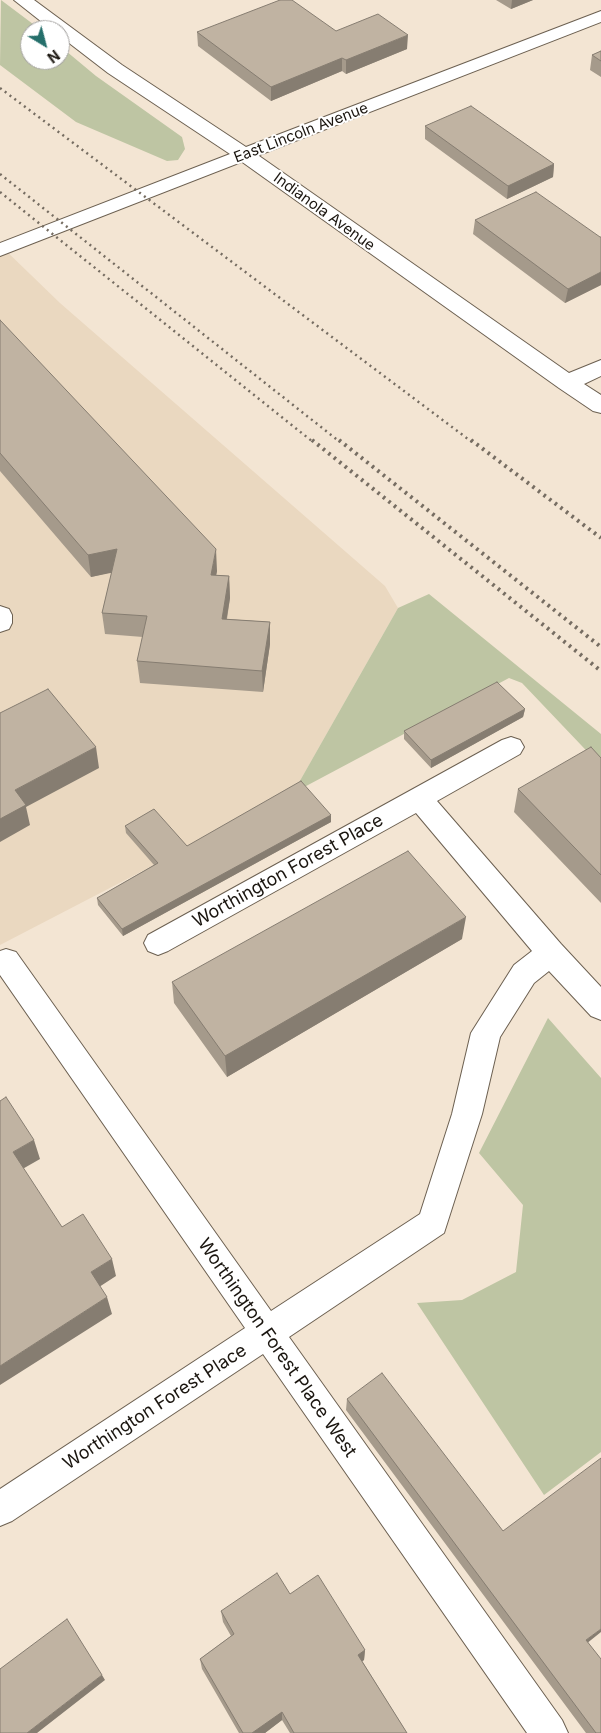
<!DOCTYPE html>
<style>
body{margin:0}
#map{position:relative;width:601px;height:1733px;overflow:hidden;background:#f3e5d3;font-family:Inter,sans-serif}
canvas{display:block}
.north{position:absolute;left:20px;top:20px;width:50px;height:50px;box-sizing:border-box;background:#fff;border:1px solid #a3a19f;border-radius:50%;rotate:143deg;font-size:14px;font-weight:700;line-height:20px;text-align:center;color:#1a150f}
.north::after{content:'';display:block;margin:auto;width:18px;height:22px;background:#256f6b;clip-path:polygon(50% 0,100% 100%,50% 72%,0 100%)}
</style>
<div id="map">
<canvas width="601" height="1733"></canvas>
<div class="north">N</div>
</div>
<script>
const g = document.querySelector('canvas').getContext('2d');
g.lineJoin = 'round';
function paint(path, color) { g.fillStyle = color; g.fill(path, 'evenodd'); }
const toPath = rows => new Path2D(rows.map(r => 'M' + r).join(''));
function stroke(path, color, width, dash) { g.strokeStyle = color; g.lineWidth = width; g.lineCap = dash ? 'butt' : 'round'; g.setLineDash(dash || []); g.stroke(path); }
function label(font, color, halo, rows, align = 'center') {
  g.font = font + ' Inter,sans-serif'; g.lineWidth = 4; g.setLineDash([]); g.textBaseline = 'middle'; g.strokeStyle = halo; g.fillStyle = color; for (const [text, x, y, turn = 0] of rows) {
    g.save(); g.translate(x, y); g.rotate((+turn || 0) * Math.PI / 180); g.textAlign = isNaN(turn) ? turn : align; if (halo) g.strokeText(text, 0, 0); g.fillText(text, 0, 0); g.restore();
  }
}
paint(toPath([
 [0,245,60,303,385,586,398,608,293,793,0,945]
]), '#ead8c0');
paint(toPath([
 [1,0,41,30,30,30,30,60,60,60,60,46,96,76,182,137,185,149,178,160,167,161,76,122,0,65],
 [429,594,601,734,601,766,522,683,509,678,293,793,398,608],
 [548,1018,601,1078,601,1452,544,1495,417,1303,462,1300,516,1272,523,1205,479,1153]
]), '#bec5a3');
const minor = toPath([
 [245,149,252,151,569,373,601,360,601,376,584,384,601,395,601,413,593,411,559,388,238,159,235,155,238,151,245,149],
 [0,606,9,609,12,615,12,623,9,629,0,632,0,606],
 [511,737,520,740,524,747,520,754,437,801,561,944,601,987,601,1020,591,1016,549,971,534,983,500,1037,482,1114,444,1233,289,1337,562,1720,568,1733,527,1733,263,1354,12,1521,0,1526,0,1489,245,1328,0,975,0,951,6,949,16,952,271,1311,420,1214,452,1114,471,1033,514,965,532,951,416,813,168,951,158,955,148,951,144,943,148,935,502,740,511,737]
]);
const major = toPath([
 [14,0,34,0,122,65,246,147,601,11,601,22,0,256,0,243,230,154,108,73,60,36,60,30,52,30,14,0]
]);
stroke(minor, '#6c6051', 2);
stroke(major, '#6c6051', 2);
paint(minor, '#fff');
paint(major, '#fff');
stroke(toPath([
 [0,88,472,442],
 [0,174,340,442],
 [0,192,313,442]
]), '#766d62', 2.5, [2, 4]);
stroke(toPath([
 [312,440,601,671],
 [339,440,601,647],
 [471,440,601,538]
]), '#766d62', 4, [2.5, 4.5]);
paint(toPath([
 [496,0,533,0,511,9],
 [336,31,407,49,346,74,342,71,271,101,198,46,197,32],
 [601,51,601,77,590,70,592,55],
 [425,126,554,164,553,177,507,199,425,139],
 [475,220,601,237,601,285,565,303,473,234],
 [0,320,217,571,216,575,229,576,230,598,227,619,270,622,270,644,263,692,140,683,137,661,143,637,105,634,102,613,112,572,91,577,0,471],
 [525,709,523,717,431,768,404,739,404,731],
 [601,758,601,903,514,812,518,789],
 [331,815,331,822,123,936,98,905,97,898,154,865,126,833,125,826,187,846],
 [462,939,227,1077,174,1003,172,982],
 [347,1399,588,1642,601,1733,586,1733,346,1410],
 [290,1594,365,1650,364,1660,362,1661,407,1733,290,1733,282,1720,265,1733,239,1733,202,1669,200,1659,231,1636,223,1622,221,1611]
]), '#a59a8b');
paint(toPath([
 [512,0,533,0,511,9],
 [408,35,407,49,346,74,346,60],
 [342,58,342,71,271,101,271,87],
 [554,164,553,177,507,199,508,186],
 [601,272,601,285,565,303,568,289],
 [117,549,120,571,91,577,88,555],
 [216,549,217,571,212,597,211,575],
 [229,576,230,598,223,640,222,619],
 [270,622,270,644,263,692,262,671],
 [525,709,523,717,431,768,431,760],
 [96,747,99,768,26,807,30,825,0,842,0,819,15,790],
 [331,815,331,822,123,936,122,929],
 [466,917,462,939,227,1077,225,1056],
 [34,1140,40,1159,19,1171,13,1152],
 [112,1259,116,1276,96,1289,91,1272],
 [107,1297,112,1314,0,1385,0,1366],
 [601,1629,601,1632,581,1648,586,1640],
 [365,1650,364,1660,357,1665,358,1655],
 [102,1675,105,1680,37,1733,27,1733],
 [282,1712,282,1720,265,1733,252,1733]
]), '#867d71');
const building = toPath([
 [280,0,292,0,336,31,378,14,408,35,346,60,342,58,271,87,197,32,280,0],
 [601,51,601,61,592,55,601,51],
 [471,106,554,164,508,186,425,126,471,106],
 [536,192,600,237,601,237,601,272,568,289,475,220,536,192],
 [0,320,216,549,211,575,229,576,222,619,270,622,262,671,137,661,147,616,102,613,117,549,88,555,0,453,0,320],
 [497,682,525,709,431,760,404,731,497,682],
 [48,689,96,747,15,790,26,805,0,819,0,713,48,689],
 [591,747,601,758,601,875,518,789,591,747],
 [301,781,331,815,122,929,97,898,158,863,125,826,154,809,187,846,301,781],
 [408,851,466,917,225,1056,172,982,408,851],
 [6,1097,34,1140,13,1152,62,1227,83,1214,112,1259,91,1272,107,1297,0,1366,0,1101,6,1097],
 [382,1373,503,1531,601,1458,601,1629,586,1640,601,1659,601,1733,596,1733,347,1399,382,1373],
 [277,1573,290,1594,318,1575,365,1650,358,1655,407,1733,294,1733,282,1712,252,1733,243,1733,200,1659,234,1634,221,1611,277,1573],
 [67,1619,102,1675,27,1733,0,1733,0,1669,67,1619]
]);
paint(building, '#c0b3a2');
stroke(building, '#867d71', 1);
label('15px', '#1a150f', '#fff', [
 ["East Lincoln Avenue",301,133,-21],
 ["Indianola Avenue",324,212,36]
]);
label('18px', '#1a150f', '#fff', [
 ["Worthington Forest Place",288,871,-29],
 ["Worthington Forest Place West",277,1348,55],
 ["Worthington Forest Place",155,1407,-33]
]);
</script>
